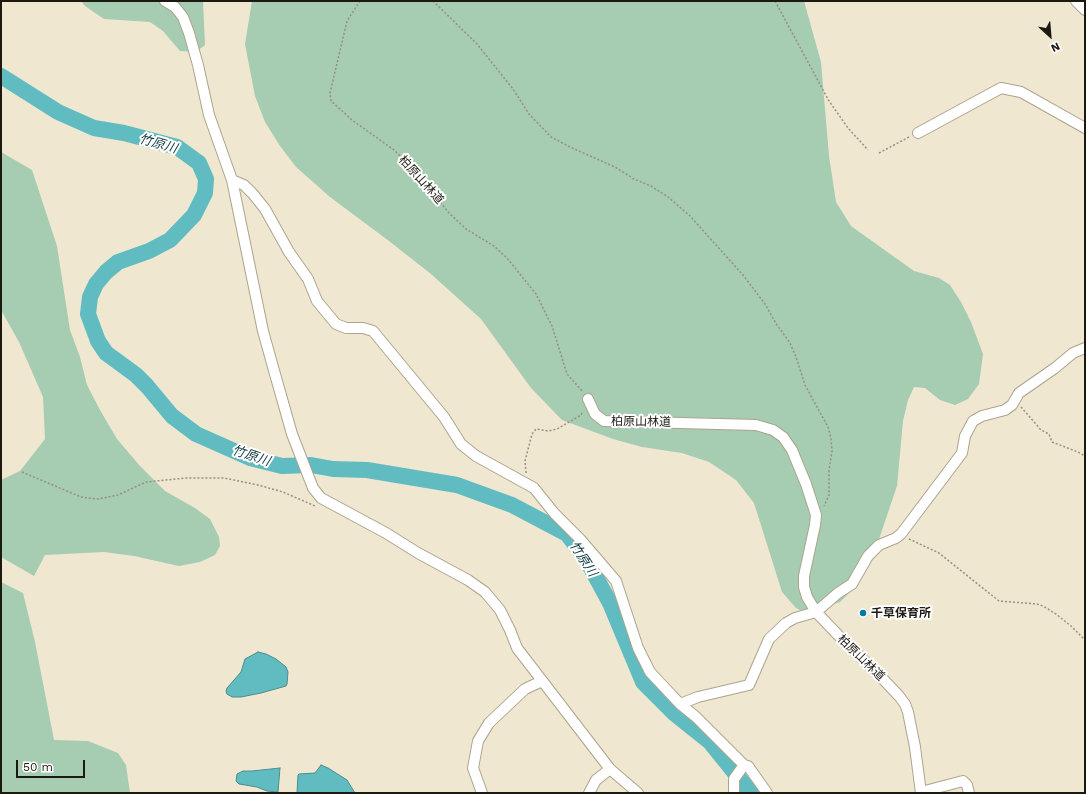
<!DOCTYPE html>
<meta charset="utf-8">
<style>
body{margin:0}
#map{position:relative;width:1086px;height:794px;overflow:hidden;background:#f0e7d1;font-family:"Work Sans",sans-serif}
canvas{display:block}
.frame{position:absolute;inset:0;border:2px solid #1c1911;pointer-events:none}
.north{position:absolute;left:1030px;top:16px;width:40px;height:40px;-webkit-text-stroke:3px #fff;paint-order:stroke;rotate:154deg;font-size:11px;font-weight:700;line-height:16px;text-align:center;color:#1c1911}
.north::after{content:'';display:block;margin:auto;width:14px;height:18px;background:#1c1911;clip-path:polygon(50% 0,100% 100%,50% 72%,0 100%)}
.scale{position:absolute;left:16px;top:760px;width:69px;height:18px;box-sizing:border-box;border:2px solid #1c1911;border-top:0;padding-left:5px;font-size:12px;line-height:14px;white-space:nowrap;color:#1c1911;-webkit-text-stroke:3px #fff;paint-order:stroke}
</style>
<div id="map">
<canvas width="1086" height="794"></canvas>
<div class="frame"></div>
<div class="north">N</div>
<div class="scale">50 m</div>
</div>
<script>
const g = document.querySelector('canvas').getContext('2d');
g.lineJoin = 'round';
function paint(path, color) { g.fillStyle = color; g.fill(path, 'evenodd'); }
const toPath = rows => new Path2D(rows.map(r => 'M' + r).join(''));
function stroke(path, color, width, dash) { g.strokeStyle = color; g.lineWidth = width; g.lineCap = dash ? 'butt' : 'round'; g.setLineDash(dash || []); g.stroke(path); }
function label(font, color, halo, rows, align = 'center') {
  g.font = font + ' "Work Sans","Noto Sans JP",sans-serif'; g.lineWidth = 4; g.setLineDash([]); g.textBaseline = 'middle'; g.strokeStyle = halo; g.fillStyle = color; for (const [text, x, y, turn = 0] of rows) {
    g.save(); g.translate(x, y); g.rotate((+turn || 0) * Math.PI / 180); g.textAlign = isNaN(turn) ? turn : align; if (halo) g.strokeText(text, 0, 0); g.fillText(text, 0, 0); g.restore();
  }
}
paint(toPath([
 [81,1,203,1,205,45,196,52,180,51,163,31,150,22,104,19,85,6],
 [252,1,804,1,821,62,829,156,836,202,851,226,914,271,939,278,950,285,961,302,971,322,983,354,979,384,968,399,955,405,940,400,925,388,914,387,908,400,903,421,897,486,874,554,853,589,840,602,805,613,796,608,782,592,754,503,736,480,709,462,682,453,642,447,613,439,562,420,531,388,481,319,431,274,389,241,330,197,296,167,280,146,265,122,255,96,245,44],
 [1,152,32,170,57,246,70,330,80,357,87,385,100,410,117,439,140,466,165,491,195,508,210,519,219,537,220,546,215,555,200,562,179,566,134,556,104,552,45,555,34,576,1,557,1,480,20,471,45,439,43,397,19,342,1,310],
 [1,582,23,593,35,642,54,740,88,741,118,753,126,765,130,793,1,793]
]), '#a6ccb2');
const water = toPath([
 [258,652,266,654,276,659,286,667,288,672,287,684,286,686,261,693,241,697,232,697,227,694,226,691,227,688,241,672,245,659,258,652],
 [321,765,328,768,347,780,355,793,297,793,298,775,299,774,315,773,321,765],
 [280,768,278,792,267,791,257,787,239,784,236,781,237,774,243,771,252,771,280,768]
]);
paint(water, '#60bcc1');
stroke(water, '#4c8b8c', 1);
stroke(toPath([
 [1,76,58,112,94,128,124,133,177,147,199,163,206,179,205,193,194,215,170,240,149,251,118,262,106,272,96,284,90,297,88,314,98,341,106,353,136,375,147,386,172,416,196,434,250,458,282,466,311,465,333,469,367,470,457,485,512,505,567,534,586,559,610,603,643,682,675,714,710,742,751,793]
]), '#60bcc1', 16);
const street = toPath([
 [165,1,175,7,183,17,189,33,198,65,209,115,232,180,263,331,273,367,292,434,313,488,321,498,386,533,418,553,468,580,485,592,500,610,510,630,517,648,610,769,638,793],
 [1076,1,1085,10],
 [918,133,1001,88,1021,92,1085,128],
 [232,180,244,185,253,194,265,209,289,252,308,279,317,301,336,324,346,328,363,328,373,331,444,417,461,444,476,456,534,488,554,513,580,539,616,581,638,648,650,672,680,704,696,717,744,765,748,766,767,793],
 [588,399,595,414,604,421,756,425,773,430,783,437,792,450,806,484,816,515,815,525,804,576,804,587,807,597,816,612,838,635,881,677,899,696,905,704,908,712,915,747,921,793],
 [680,704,698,697,749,685,769,639,786,623,795,618,816,612,838,593,852,584,868,556,879,545,896,538,901,534,962,453,965,436,973,421,982,416,1005,410,1012,405,1019,393,1055,368,1073,353,1085,348],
 [921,792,963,781,967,785,969,793],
 [482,793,473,768,478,741,489,723,525,689,542,681],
 [589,793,596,780,610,769],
 [734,793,734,779,744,765]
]);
stroke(street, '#aca48f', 12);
stroke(toPath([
 [360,1,347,21,330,93,331,101,352,120,394,150,410,165,449,213,466,229,494,246,507,258,536,294,552,326,567,374,583,392],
 [433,1,477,44,513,89,529,114,551,137,570,147,615,167,634,179,651,186,668,197,690,216,743,275,765,304,777,325,790,343,796,357,805,385,828,427,831,438,832,451,829,470,829,495,824,506],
 [775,1,829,101,848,128,868,150],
 [879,153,909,137],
 [1021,407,1041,430,1049,434,1052,442,1078,452,1085,456],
 [22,472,81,497,98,499,118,495,146,482,186,478,224,478,258,485,283,492,315,506],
 [526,473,525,461,532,434,536,429,548,431,557,429,581,415,583,411],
 [909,539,939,553,999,601,1037,604,1043,606,1056,614,1071,626,1085,640]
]), '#958f7f', 1.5, [2, 2]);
stroke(street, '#fff', 10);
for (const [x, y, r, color] of [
 [863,613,4,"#047aa2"]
]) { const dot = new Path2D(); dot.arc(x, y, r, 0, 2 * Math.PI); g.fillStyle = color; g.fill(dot); stroke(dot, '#fff', 1.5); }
label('12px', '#1c1911', '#fff', [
 ["柏原山林道",421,180,48],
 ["柏原山林道",641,422,1],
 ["柏原山林道",861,658,44]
]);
label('bold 12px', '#1c1911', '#fff', [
 ["千草保育所",871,613]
], 'left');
label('italic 13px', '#0b383a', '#fff', [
 ["竹原川",158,144,16],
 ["竹原川",251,456,18],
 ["竹原川",583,559,57]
]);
</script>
